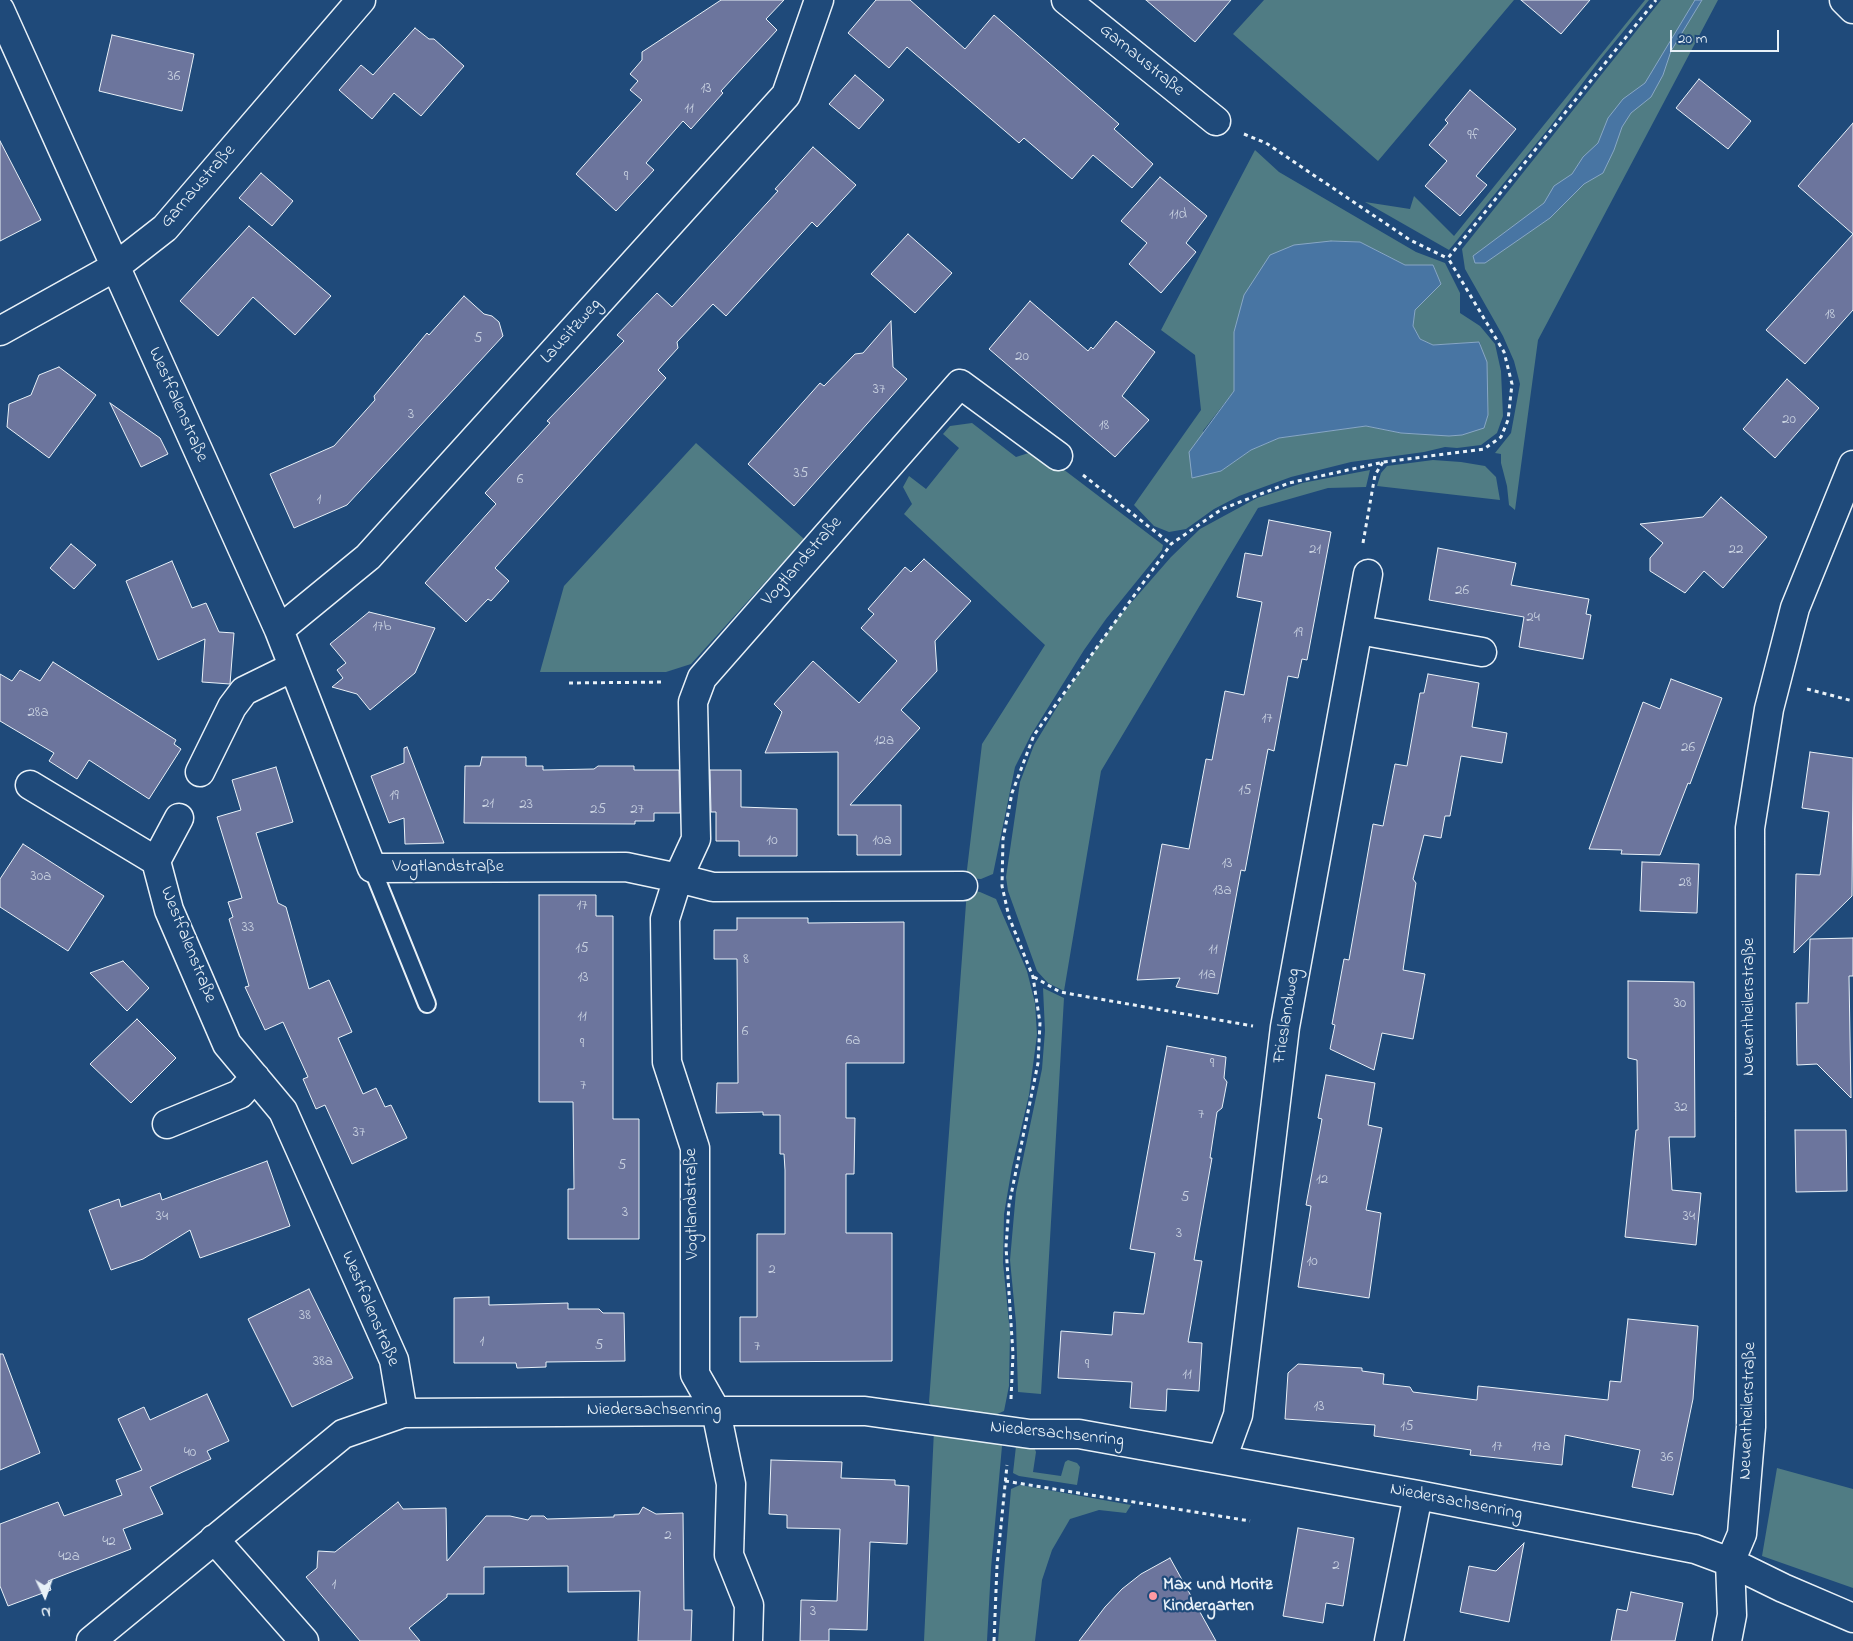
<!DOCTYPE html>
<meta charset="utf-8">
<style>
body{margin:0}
#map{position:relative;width:1853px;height:1641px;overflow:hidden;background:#1f4a7a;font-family:"Indie Flower",sans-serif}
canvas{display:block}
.north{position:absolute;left:20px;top:1571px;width:50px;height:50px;-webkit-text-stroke:4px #1f4a7a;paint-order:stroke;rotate:177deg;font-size:14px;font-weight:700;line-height:20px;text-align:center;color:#e8f1f8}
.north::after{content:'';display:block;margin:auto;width:18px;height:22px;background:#e8f1f8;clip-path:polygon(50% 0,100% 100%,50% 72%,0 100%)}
.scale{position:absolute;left:1670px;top:30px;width:109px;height:22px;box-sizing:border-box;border:2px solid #e8f1f8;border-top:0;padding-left:6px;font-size:15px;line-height:18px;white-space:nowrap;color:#e8f1f8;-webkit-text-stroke:4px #1f4a7a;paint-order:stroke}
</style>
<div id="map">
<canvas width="1853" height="1641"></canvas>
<div class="north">N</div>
<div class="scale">20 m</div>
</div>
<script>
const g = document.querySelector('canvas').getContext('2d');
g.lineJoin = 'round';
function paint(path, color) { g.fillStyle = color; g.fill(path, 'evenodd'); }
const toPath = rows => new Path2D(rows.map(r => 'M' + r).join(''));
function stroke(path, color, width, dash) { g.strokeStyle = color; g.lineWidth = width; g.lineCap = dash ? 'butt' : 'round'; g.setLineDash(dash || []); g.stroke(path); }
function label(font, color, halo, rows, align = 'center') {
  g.font = font + ' "Indie Flower",sans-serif'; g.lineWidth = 4.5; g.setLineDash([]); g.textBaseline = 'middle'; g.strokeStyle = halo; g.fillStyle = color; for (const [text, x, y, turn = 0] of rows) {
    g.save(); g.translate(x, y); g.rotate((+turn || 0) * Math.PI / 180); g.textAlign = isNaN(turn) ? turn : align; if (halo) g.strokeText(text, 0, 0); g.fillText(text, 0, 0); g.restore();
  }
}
paint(toPath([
 [1264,0,1514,0,1378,161,1233,34],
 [1645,0,1649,0,1600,60,1549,128,1449,250,1365,202,1410,209,1414,196,1454,236],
 [1661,0,1718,0,1538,340,1515,510,1509,505,1507,486,1501,463,1501,454,1495,453,1511,433,1520,384,1514,361,1503,336,1465,269,1462,249],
 [1255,150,1279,172,1416,252,1445,263,1460,293,1460,313,1480,326,1495,344,1501,371,1503,416,1497,433,1481,445,1457,448,1445,447,1424,452,1351,462,1291,477,1239,496,1214,509,1186,529,1169,532,1154,526,1134,505,1201,410,1195,355,1161,330],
 [1331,241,1360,242,1405,265,1433,265,1441,284,1415,310,1413,326,1420,339,1433,345,1480,342,1487,393,1488,415,1462,435,1401,433,1366,426,1279,438,1251,450,1221,471,1203,431,1234,391,1234,332,1245,295],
 [972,423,1016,457,1038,450,1163,545,1162,550,1106,619,1084,650,1031,735,1015,767,993,874,981,879,966,878,982,744,1045,645,904,514,912,504,903,487,909,476,926,489,959,448,943,434,950,426],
 [696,443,804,539,691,664,666,672,540,672,564,586],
 [1433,460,1461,462,1485,466,1496,477,1500,500,1377,486,1381,473,1387,466],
 [1370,470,1366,487,1328,488,1258,508,1101,771,1064,991,1048,983,1037,971,1008,891,1006,877,1020,782,1034,745,1068,689,1117,619,1171,557,1200,529,1257,498,1302,483],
 [967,890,980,892,996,899,1027,971,1035,1003,1037,1035,1029,1095,1012,1167,1004,1214,1003,1263,1010,1333,1009,1386,1004,1411,993,1416,936,1413,929,1402],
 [1043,988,1064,998,1041,1394,1018,1392,1016,1323,1010,1260,1016,1192,1042,1069,1045,1031],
 [934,1430,995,1437,1002,1446,991,1568,987,1641,924,1641],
 [1021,1443,1034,1447,1036,1452,1033,1472,1061,1476,1065,1462,1068,1460,1077,1463,1080,1467,1077,1485,1019,1476,1013,1473,1016,1446],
 [1777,1468,1853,1489,1853,1588,1762,1556],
 [1020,1485,1131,1505,1126,1513,1099,1510,1070,1519,1052,1550,1042,1580,1035,1641,998,1641,1011,1489]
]), '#507c84');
const water = toPath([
 [1695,0,1702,0,1671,51,1663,75,1651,97,1631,113,1622,127,1614,150,1603,173,1584,184,1550,218,1485,263,1475,263,1473,256,1544,203,1554,186,1572,174,1583,157,1598,143,1608,118,1623,99,1645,83,1695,0],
 [1331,241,1360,242,1405,265,1433,265,1441,284,1415,310,1413,326,1420,339,1433,345,1479,342,1487,362,1488,415,1484,428,1462,435,1449,436,1401,433,1366,426,1279,438,1251,450,1221,471,1192,478,1189,452,1234,391,1234,332,1244,295,1270,255,1294,245,1331,241]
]);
paint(water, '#4875a3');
stroke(water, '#88a7c5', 1);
const building = toPath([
 [721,0,784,0,766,19,777,30,721,91,723,93,691,129,683,121,646,163,654,170,616,211,576,174,642,100,630,90,638,81,630,74,642,60,642,52,721,0],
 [876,0,910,0,965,49,994,15,1119,124,1114,129,1153,164,1132,188,1093,155,1072,179,1024,138,1019,143,907,47,889,68,848,33,876,0],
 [1146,0,1231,0,1195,42,1146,0],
 [1521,0,1590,0,1561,34,1521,0],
 [415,28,429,39,434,39,464,66,421,116,394,93,372,119,339,90,361,65,373,75,415,28],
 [112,35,194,54,182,111,99,91,112,35],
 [855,75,884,100,859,129,829,104,855,75],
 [1699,79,1751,121,1728,149,1676,108,1699,79],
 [1470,90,1516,129,1476,176,1487,185,1460,216,1425,186,1447,161,1429,145,1448,123,1445,120,1470,90],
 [1853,123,1853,310,1805,364,1766,330,1853,234,1798,186,1853,123],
 [0,141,41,220,0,241,0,141],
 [813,147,856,185,817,227,812,222,726,316,713,304,677,342,678,348,658,370,666,378,495,568,509,581,491,601,488,599,466,622,425,583,496,504,485,493,550,423,547,421,624,341,617,335,657,293,672,307,778,191,775,189,813,147],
 [261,173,293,201,272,226,239,198,261,173],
 [1160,177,1207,216,1186,243,1196,252,1161,293,1129,264,1147,243,1121,221,1160,177],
 [249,226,331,296,295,335,253,297,218,336,180,301,249,226],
 [908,234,952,273,915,313,871,274,908,234],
 [464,296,484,314,492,316,499,322,503,336,347,505,294,528,270,474,334,446,375,400,374,396,427,333,429,335,464,296],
 [1030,301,1088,351,1091,347,1093,349,1116,321,1155,352,1122,396,1149,420,1115,457,989,349,1030,301],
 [891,321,893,367,907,379,794,506,748,464,820,383,824,386,855,354,863,353,891,321],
 [59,367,96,395,49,458,7,427,9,404,31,395,39,375,59,367],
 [1787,379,1819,408,1775,458,1743,429,1787,379],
 [110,403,160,438,168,454,141,467,110,403],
 [1721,497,1767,537,1723,588,1704,571,1685,593,1650,571,1650,558,1663,543,1640,524,1703,517,1721,497],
 [1269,520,1331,532,1307,660,1302,659,1298,678,1288,676,1274,751,1268,749,1245,871,1241,870,1218,994,1176,987,1180,978,1137,980,1162,844,1189,849,1206,759,1212,760,1225,691,1244,695,1262,602,1237,597,1245,553,1262,556,1269,520],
 [71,544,96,565,74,589,50,568,71,544],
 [1438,548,1516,563,1511,585,1589,599,1586,614,1591,615,1583,659,1519,647,1524,617,1429,600,1438,548],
 [924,559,971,601,935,641,937,671,901,710,920,728,850,805,901,805,901,855,857,855,857,835,838,835,838,752,765,753,782,712,774,704,813,661,859,703,897,661,861,628,874,614,868,609,905,567,911,572,924,559],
 [172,561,192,608,206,603,219,632,234,633,230,684,202,682,205,639,158,660,126,581,172,561],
 [369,612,435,628,415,673,370,710,357,694,332,687,343,678,337,670,346,663,330,644,369,612],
 [53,662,176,740,174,744,181,749,149,799,89,760,77,779,49,761,54,753,0,721,0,674,12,681,20,670,40,681,53,662],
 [1428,674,1479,683,1472,727,1507,733,1502,763,1461,756,1450,816,1445,816,1441,838,1424,835,1413,879,1416,883,1403,970,1425,974,1413,1039,1382,1033,1374,1070,1330,1049,1335,1025,1332,1024,1344,959,1349,960,1373,824,1383,826,1395,764,1407,766,1420,693,1424,693,1428,674],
 [1671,679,1722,698,1690,784,1688,783,1660,855,1621,854,1622,850,1589,849,1643,702,1660,709,1671,679],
 [407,747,412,760,444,843,405,844,404,818,389,823,371,776,404,763,404,748,407,747],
 [1810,752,1853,758,1852,896,1794,953,1796,874,1820,875,1829,812,1802,808,1810,752],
 [482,757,526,757,526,766,543,766,543,770,594,769,598,766,634,766,634,770,679,770,680,813,654,813,654,821,635,821,635,824,464,823,465,766,480,766,482,757],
 [276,767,293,822,256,833,278,903,286,907,309,989,329,980,352,1032,338,1038,363,1094,376,1088,385,1107,391,1105,407,1138,352,1164,325,1105,316,1109,303,1079,308,1077,283,1022,265,1030,245,987,249,986,229,919,233,917,228,902,242,898,217,817,241,810,232,780,276,767],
 [710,770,741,770,741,807,797,809,797,856,739,856,739,841,716,841,716,812,711,812,710,770],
 [23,844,104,896,68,951,0,907,0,879,23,844],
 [1642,862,1699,864,1697,913,1640,911,1642,862],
 [539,895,596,895,596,916,613,916,613,1119,639,1119,639,1239,568,1239,568,1189,574,1189,573,1102,539,1102,539,895],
 [737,918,808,918,808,923,904,922,904,1063,846,1063,846,1118,855,1118,854,1174,846,1174,846,1233,892,1233,892,1361,740,1362,740,1317,757,1317,757,1234,785,1234,785,1170,784,1154,780,1154,780,1115,763,1115,763,1112,716,1113,717,1083,738,1083,737,959,714,959,714,930,737,930,737,918],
 [1853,938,1853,976,1849,976,1851,1098,1817,1064,1797,1065,1796,1003,1808,1003,1810,939,1853,938],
 [123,961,149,988,127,1011,90,973,123,961],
 [1628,981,1694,982,1695,1137,1669,1137,1672,1190,1701,1193,1696,1245,1625,1237,1636,1130,1638,1130,1637,1060,1628,1058,1628,981],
 [137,1019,176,1058,131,1103,90,1064,137,1019],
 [1167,1046,1226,1057,1224,1078,1227,1082,1222,1108,1217,1112,1210,1158,1212,1158,1194,1260,1202,1261,1188,1342,1202,1343,1199,1391,1167,1389,1166,1411,1130,1408,1132,1382,1058,1378,1061,1331,1112,1335,1114,1312,1144,1314,1155,1253,1130,1249,1167,1046],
 [1326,1075,1375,1083,1368,1125,1382,1128,1366,1210,1381,1213,1369,1298,1298,1287,1311,1206,1306,1205,1322,1119,1318,1118,1326,1075],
 [1795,1130,1846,1130,1847,1191,1796,1192,1795,1130],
 [267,1161,290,1226,200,1258,190,1230,143,1259,111,1270,89,1210,119,1199,121,1207,160,1193,162,1200,267,1161],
 [309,1289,353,1378,292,1407,248,1319,309,1289],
 [489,1297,489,1305,568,1303,568,1309,599,1309,603,1313,624,1313,625,1361,546,1362,546,1367,517,1368,516,1363,454,1363,454,1298,489,1297],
 [1628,1319,1698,1326,1693,1399,1673,1495,1632,1487,1640,1450,1565,1435,1562,1465,1470,1455,1471,1450,1374,1436,1375,1425,1285,1419,1288,1373,1298,1364,1362,1368,1362,1371,1384,1374,1383,1384,1410,1387,1413,1392,1477,1400,1478,1386,1608,1400,1610,1381,1621,1382,1628,1319],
 [0,1354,3,1354,40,1453,0,1470,0,1354],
 [207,1394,229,1441,207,1451,211,1459,150,1487,163,1514,123,1529,131,1549,48,1581,51,1590,8,1606,0,1586,0,1524,58,1502,64,1516,122,1495,116,1480,142,1470,118,1419,144,1407,150,1420,207,1394],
 [771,1460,842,1462,841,1478,895,1480,895,1485,909,1486,907,1544,870,1542,867,1630,829,1629,829,1641,800,1641,801,1600,837,1601,840,1529,787,1528,787,1515,769,1514,771,1460],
 [398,1502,403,1509,446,1508,447,1561,486,1516,510,1516,528,1520,531,1516,544,1516,547,1519,614,1517,614,1515,639,1514,643,1507,656,1514,683,1513,684,1610,692,1610,691,1641,638,1641,640,1591,568,1592,568,1566,484,1567,484,1594,447,1594,447,1597,409,1628,420,1641,360,1641,306,1577,317,1568,318,1551,335,1552,398,1502],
 [1298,1528,1354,1538,1343,1606,1326,1603,1323,1623,1283,1616,1298,1528],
 [1524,1543,1509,1622,1460,1612,1469,1566,1496,1571,1524,1543],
 [1170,1558,1216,1641,1079,1641,1105,1607,1122,1589,1141,1574,1170,1558],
 [1631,1592,1683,1603,1675,1641,1611,1641,1617,1609,1627,1611,1631,1592]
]);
paint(building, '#6c759d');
stroke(building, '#e8f1f8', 1);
const lane = toPath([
 [372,868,427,1004]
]);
const street = toPath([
 [1066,0,1216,121],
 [1844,0,1853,9],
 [0,10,279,630,372,868,626,867,678,878,665,919,667,1062,695,1148,695,1374,716,1411,731,1484,729,1555,749,1605,748,1641],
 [0,331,115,267,165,228,361,0],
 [1853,465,1795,608,1769,709,1750,828,1751,1427,1742,1534,1730,1562,1783,1588,1853,1618],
 [279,630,368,557,786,95,819,0],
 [1359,630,1482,652],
 [200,772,232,707,244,691,293,667],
 [30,785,156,861],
 [179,818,156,861,169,910,227,1044,283,1111,394,1360,403,1413],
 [963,886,713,887,678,878,696,839,693,702,702,678,960,384,1058,456],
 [167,1124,240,1094,255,1077],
 [1222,1459,1238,1415,1285,1027,1368,574],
 [214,1539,304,1641],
 [91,1641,343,1434,403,1413,716,1411,865,1411,1030,1434,1079,1434,1418,1495,1695,1549,1730,1562,1732,1615,1727,1641],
 [1389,1641,1418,1495]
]);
stroke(lane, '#e8f1f8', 20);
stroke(street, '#e8f1f8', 31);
stroke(toPath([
 [1244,134,1266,143,1410,240,1447,258],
 [1083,475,1171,544],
 [1363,543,1375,475,1383,462],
 [569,683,665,682],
 [1807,689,1853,701],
 [1034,977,1060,992,1253,1026],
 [1011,1399,1013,1354,1006,1247,1009,1205,1038,1063,1040,1023,1033,977,1009,917,1002,886,1003,839,1012,793,1034,735,1171,544,1222,509,1289,483,1384,462,1484,449,1501,437,1508,420,1512,384,1504,352,1448,258,1656,0],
 [1005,1481,1250,1521],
 [994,1641,997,1566,1007,1465]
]), '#e8f1f8', 3, [4, 4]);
stroke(lane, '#1f4a7a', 16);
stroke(street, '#1f4a7a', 28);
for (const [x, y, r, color] of [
 [1153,1596,5,"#ff9aa2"]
]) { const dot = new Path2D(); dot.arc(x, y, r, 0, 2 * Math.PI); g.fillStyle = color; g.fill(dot); stroke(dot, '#1f4a7a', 2); }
label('15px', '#c9d2e1', null, [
 ["36",174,78],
 ["13",706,90],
 ["11",689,110],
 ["9f",1473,137],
 ["9",626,178],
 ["11d",1178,216],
 ["18",1830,316],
 ["5",478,340],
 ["20",1022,358],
 ["37",879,391],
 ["3",411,416],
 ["20",1789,421],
 ["18",1104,427],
 ["35",801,475],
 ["6",520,481],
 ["1",319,501],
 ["21",1315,551],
 ["22",1736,551],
 ["26",1462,592],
 ["24",1533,619],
 ["17b",382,628],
 ["19",1298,634],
 ["28a",38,714],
 ["17",1267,720],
 ["12a",884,742],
 ["26",1688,749],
 ["15",1245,792],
 ["19",394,797],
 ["21",488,805],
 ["23",526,806],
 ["25",598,811],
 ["27",637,811],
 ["10",772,842],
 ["10a",882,842],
 ["13",1227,865],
 ["30a",41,878],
 ["28",1685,884],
 ["13a",1222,892],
 ["17",582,907],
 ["33",248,929],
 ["15",582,950],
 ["11",1213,951],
 ["8",746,961],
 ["11a",1207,976],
 ["13",583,979],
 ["30",1680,1005],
 ["11",582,1018],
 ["6",745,1033],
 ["6a",853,1042],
 ["9",582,1045],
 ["9",1212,1065],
 ["7",583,1087],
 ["32",1681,1109],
 ["7",1201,1116],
 ["37",359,1134],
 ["5",622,1167],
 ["12",1322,1181],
 ["5",1185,1199],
 ["3",625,1214],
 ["34",162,1218],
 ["34",1689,1218],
 ["3",1179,1235],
 ["10",1312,1263],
 ["2",772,1271],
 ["38",305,1317],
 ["1",482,1343],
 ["5",599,1347],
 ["7",757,1348],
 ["38a",323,1363],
 ["9",1087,1366],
 ["11",1187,1376],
 ["13",1319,1408],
 ["15",1407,1428],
 ["17",1497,1448],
 ["17a",1541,1448],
 ["40",190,1454],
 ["36",1667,1459],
 ["2",668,1537],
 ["42",109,1543],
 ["42a",69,1558],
 ["2",1336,1567],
 ["1",334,1586],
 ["3",813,1613]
]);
label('18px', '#e8f1f8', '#1f4a7a', [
 ["Garnaustraße",1141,61,39],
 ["Garnaustraße",199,187,-49],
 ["Lausitzweg",572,332,-48],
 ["Westfalenstraße",177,405,66],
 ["Vogtlandstraße",803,562,-49],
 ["Vogtlandstraße",448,868],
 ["Westfalenstraße",187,945,68],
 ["Neuentheilerstraße",1750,1007,-90],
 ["Frieslandweg",1288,1016,-81],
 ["Vogtlandstraße",693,1204,-91],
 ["Westfalenstraße",369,1309,67],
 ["Niedersachsenring",654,1411],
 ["Neuentheilerstraße",1749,1411,-88],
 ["Niedersachsenring",1057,1435,6],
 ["Niedersachsenring",1456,1503,11]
]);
label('bold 18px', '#e8f1f8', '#1f4a7a', [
 ["Max und Moritz",1163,1586],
 ["Kindergarten",1163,1607]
], 'left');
</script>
